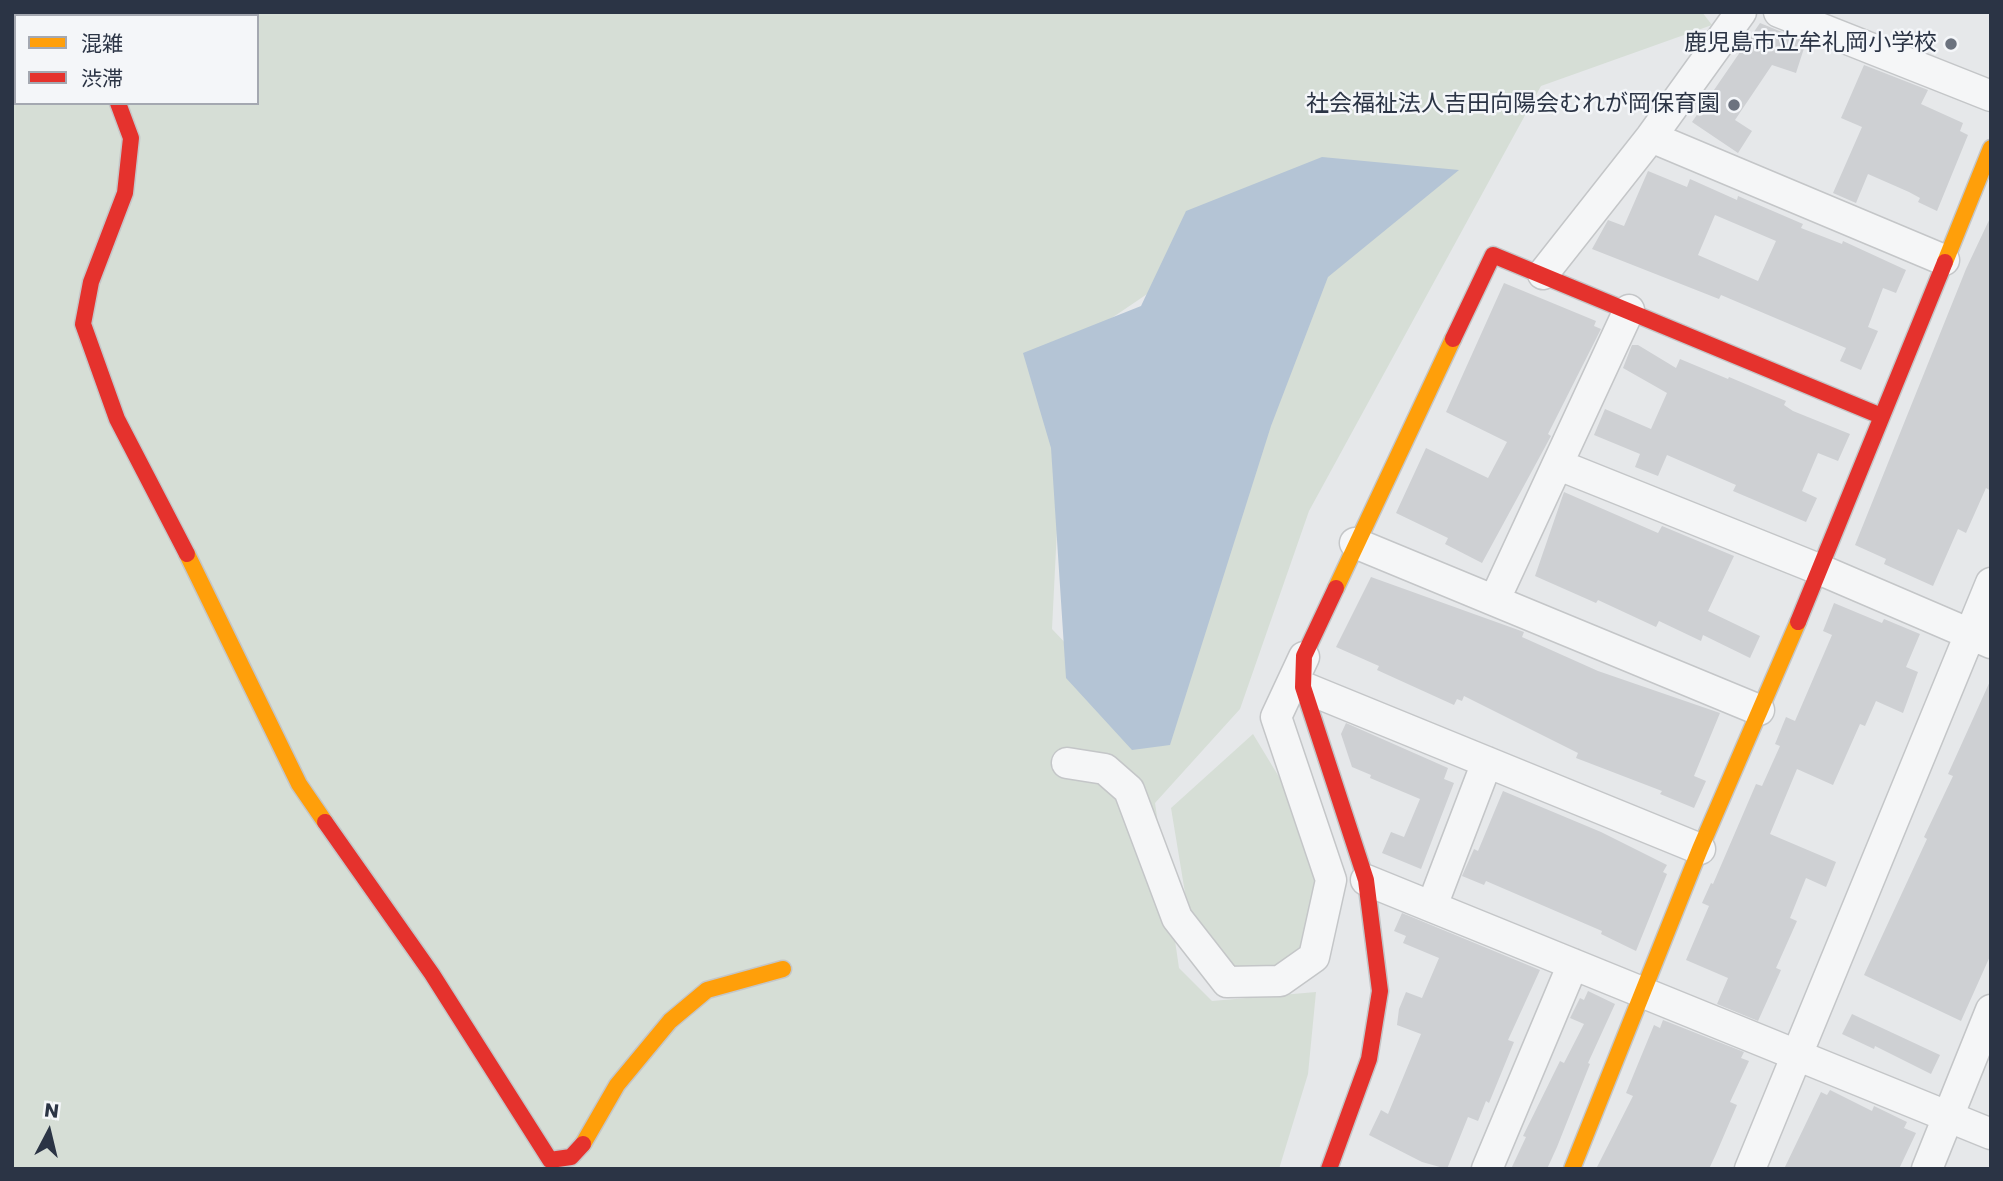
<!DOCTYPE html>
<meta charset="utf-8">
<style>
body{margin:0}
#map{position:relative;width:2003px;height:1181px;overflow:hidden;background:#e6e8ea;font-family:Poppins,"Noto Sans JP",sans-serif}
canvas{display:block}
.frame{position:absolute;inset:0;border:14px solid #2b3445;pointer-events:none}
.legend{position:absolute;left:14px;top:14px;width:245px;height:91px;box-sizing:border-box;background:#f4f6f9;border:2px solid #a4a8b1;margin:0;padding:9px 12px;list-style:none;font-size:21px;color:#2b3445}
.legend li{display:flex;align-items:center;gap:14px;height:35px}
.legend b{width:35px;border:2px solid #a4a8b1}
.north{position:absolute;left:14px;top:1097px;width:70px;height:70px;-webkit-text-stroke:5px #f4f6f9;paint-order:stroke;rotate:7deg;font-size:19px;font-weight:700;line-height:28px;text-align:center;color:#2b3445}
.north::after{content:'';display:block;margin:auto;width:24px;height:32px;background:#2b3445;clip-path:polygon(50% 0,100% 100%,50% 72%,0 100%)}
</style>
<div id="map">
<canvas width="2003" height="1181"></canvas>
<div class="frame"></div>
<ul class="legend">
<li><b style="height:9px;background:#ff9f0a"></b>混雑</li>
<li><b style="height:9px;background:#e5322d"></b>渋滞</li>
</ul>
<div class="north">N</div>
</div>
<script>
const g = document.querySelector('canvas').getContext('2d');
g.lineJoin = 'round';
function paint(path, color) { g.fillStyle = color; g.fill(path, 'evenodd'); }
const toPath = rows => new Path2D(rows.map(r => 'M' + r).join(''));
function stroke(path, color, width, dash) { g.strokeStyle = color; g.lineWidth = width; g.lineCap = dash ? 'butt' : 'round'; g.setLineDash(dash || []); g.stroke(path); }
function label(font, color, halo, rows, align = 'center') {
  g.font = font + ' Poppins,"Noto Sans JP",sans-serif'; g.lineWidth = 5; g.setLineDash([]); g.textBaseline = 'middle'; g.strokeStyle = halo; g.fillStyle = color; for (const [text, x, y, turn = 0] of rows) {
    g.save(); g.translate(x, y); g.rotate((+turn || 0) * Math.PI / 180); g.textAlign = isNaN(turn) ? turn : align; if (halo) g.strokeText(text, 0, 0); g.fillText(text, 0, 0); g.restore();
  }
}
paint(toPath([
 [12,12,1702,12,1712,25,1541,86,1309,511,1240,709,1155,803,1179,968,1212,1001,1316,992,1308,1074,1279,1169,12,1169],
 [16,16,257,16,257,103,16,103],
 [1215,248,1153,735,1052,629,1066,349],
 [1253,734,1296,805,1318,871,1307,945,1281,966,1230,966,1188,911,1171,808]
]), '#d6ded6');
paint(toPath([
 [1322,157,1459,170,1328,277,1271,426,1170,745,1132,750,1066,678,1051,448,1023,353,1141,306,1186,211]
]), '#b4c4d5');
paint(toPath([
 [1760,23,1806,42,1796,73,1772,65,1735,120,1752,131,1738,153,1692,122],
 [1864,65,1928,90,1921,104,1963,123,1960,131,1968,135,1937,211,1918,202,1920,198,1909,192,1868,174,1856,203,1833,193,1862,127,1841,118],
 [1648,171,1687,187,1690,179,1737,200,1738,196,1803,224,1801,228,1842,244,1843,241,1906,270,1896,293,1883,288,1868,327,1878,331,1861,370,1840,361,1846,348,1721,295,1719,299,1592,249,1608,220,1624,226],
 [1715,215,1776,241,1758,281,1698,255],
 [1991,216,1991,491,1986,488,1966,533,1958,529,1933,586,1884,564,1886,559,1855,545,1966,269],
 [1504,283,1596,321,1594,326,1601,329,1548,434,1551,436,1482,563,1445,544,1448,538,1396,513,1426,448,1488,478,1507,442,1446,412],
 [1632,345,1638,345,1676,368,1680,359,1728,379,1729,377,1786,401,1784,405,1793,411,1850,434,1838,461,1818,453,1802,491,1817,498,1806,522,1733,491,1736,485,1667,455,1658,476,1635,467,1640,454,1594,435,1605,409,1651,429,1667,393,1623,368],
 [1564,492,1658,533,1662,526,1734,556,1708,611,1760,636,1750,658,1703,635,1701,641,1659,621,1656,627,1598,600,1596,603,1535,576],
 [1371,577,1524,632,1522,637,1598,671,1720,713,1694,776,1706,781,1694,808,1660,794,1662,791,1576,758,1578,753,1464,696,1462,701,1457,699,1454,705,1377,670,1379,666,1336,647],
 [1834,603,1882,623,1884,619,1920,634,1906,667,1918,672,1903,713,1876,701,1865,726,1860,724,1833,785,1797,769,1770,834,1836,862,1826,887,1806,878,1790,918,1797,921,1776,968,1781,970,1758,1021,1717,1004,1728,978,1686,960,1709,906,1702,903,1711,883,1713,884,1756,784,1762,786,1780,746,1775,744,1786,717,1795,721,1832,635,1823,631],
 [1991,679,1991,954,1961,1021,1864,975,1927,839,1924,837,1953,776,1948,774],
 [1346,723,1448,768,1444,779,1454,783,1421,869,1382,853,1391,832,1404,837,1420,799,1370,778,1371,775,1352,767,1341,734],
 [1503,791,1601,832,1667,865,1663,872,1667,874,1636,951,1601,934,1602,931,1486,881,1484,885,1462,876,1474,849,1478,851],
 [1402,913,1540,970,1508,1040,1514,1042,1489,1103,1486,1101,1478,1121,1468,1117,1447,1169,1422,1162,1369,1135,1381,1110,1388,1114,1421,1034,1397,1025,1399,1009,1406,992,1422,998,1439,958,1403,943,1406,936,1394,931],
 [1588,991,1615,1004,1588,1063,1590,1064,1557,1147,1547,1169,1511,1169,1526,1137,1523,1136,1560,1061,1564,1063,1584,1024,1570,1018,1580,998,1584,1000],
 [1852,1014,1940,1055,1931,1074,1875,1046,1874,1049,1842,1034],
 [1663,1020,1744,1052,1741,1058,1749,1061,1730,1102,1737,1105,1716,1154,1709,1169,1596,1169,1633,1096,1626,1093,1654,1025,1660,1028],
 [1830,1090,1872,1111,1874,1106,1907,1122,1904,1128,1916,1133,1899,1169,1784,1169,1821,1092,1827,1095]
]), '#ced0d3');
const street = toPath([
 [69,12,71,16],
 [1779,12,1991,96],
 [1651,137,1944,260],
 [1543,274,1651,137,1741,12],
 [1559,465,1821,570,1991,643],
 [1355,543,1759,710],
 [1495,599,1629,310],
 [1303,687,1700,849],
 [1067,763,1105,769,1129,790,1177,918,1227,982,1280,981,1314,957,1331,880,1276,717,1304,657],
 [1366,880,1991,1134],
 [1432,906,1487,762],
 [1487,1169,1573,964],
 [1750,1169,1991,583],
 [1927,1169,1991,1010]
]);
const slow = toPath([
 [1945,262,1991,148],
 [187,554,299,784,325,822],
 [1336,588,1453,339],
 [583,1144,617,1085,670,1021,707,990,783,969],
 [1572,1169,1700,849,1798,622]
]);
const jam = toPath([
 [118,103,131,138,125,193,91,282,83,324,117,419,187,554],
 [1453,339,1493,255,1881,416],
 [1798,622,1945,262],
 [325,822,432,974,550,1160,571,1157,583,1144],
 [1329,1169,1369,1059,1380,991,1366,880,1303,687,1304,656,1336,588]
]);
stroke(street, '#c4c6c8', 33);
stroke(slow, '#c4c6c8', 19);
stroke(jam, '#c4c6c8', 19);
stroke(street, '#f5f6f7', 30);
stroke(slow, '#ff9f0a', 16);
stroke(jam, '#e5322d', 16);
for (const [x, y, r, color] of [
 [1951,44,7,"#6c737f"],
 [1734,105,7,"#6c737f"]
]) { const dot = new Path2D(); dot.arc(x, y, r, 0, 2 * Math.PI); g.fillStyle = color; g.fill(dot); stroke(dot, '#f4f6f9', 2.5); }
label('23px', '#2b3445', '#f4f6f9', [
 ["鹿児島市立牟礼岡小学校",1937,44],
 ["社会福祉法人吉田向陽会むれが岡保育園",1720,105]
], 'right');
</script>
